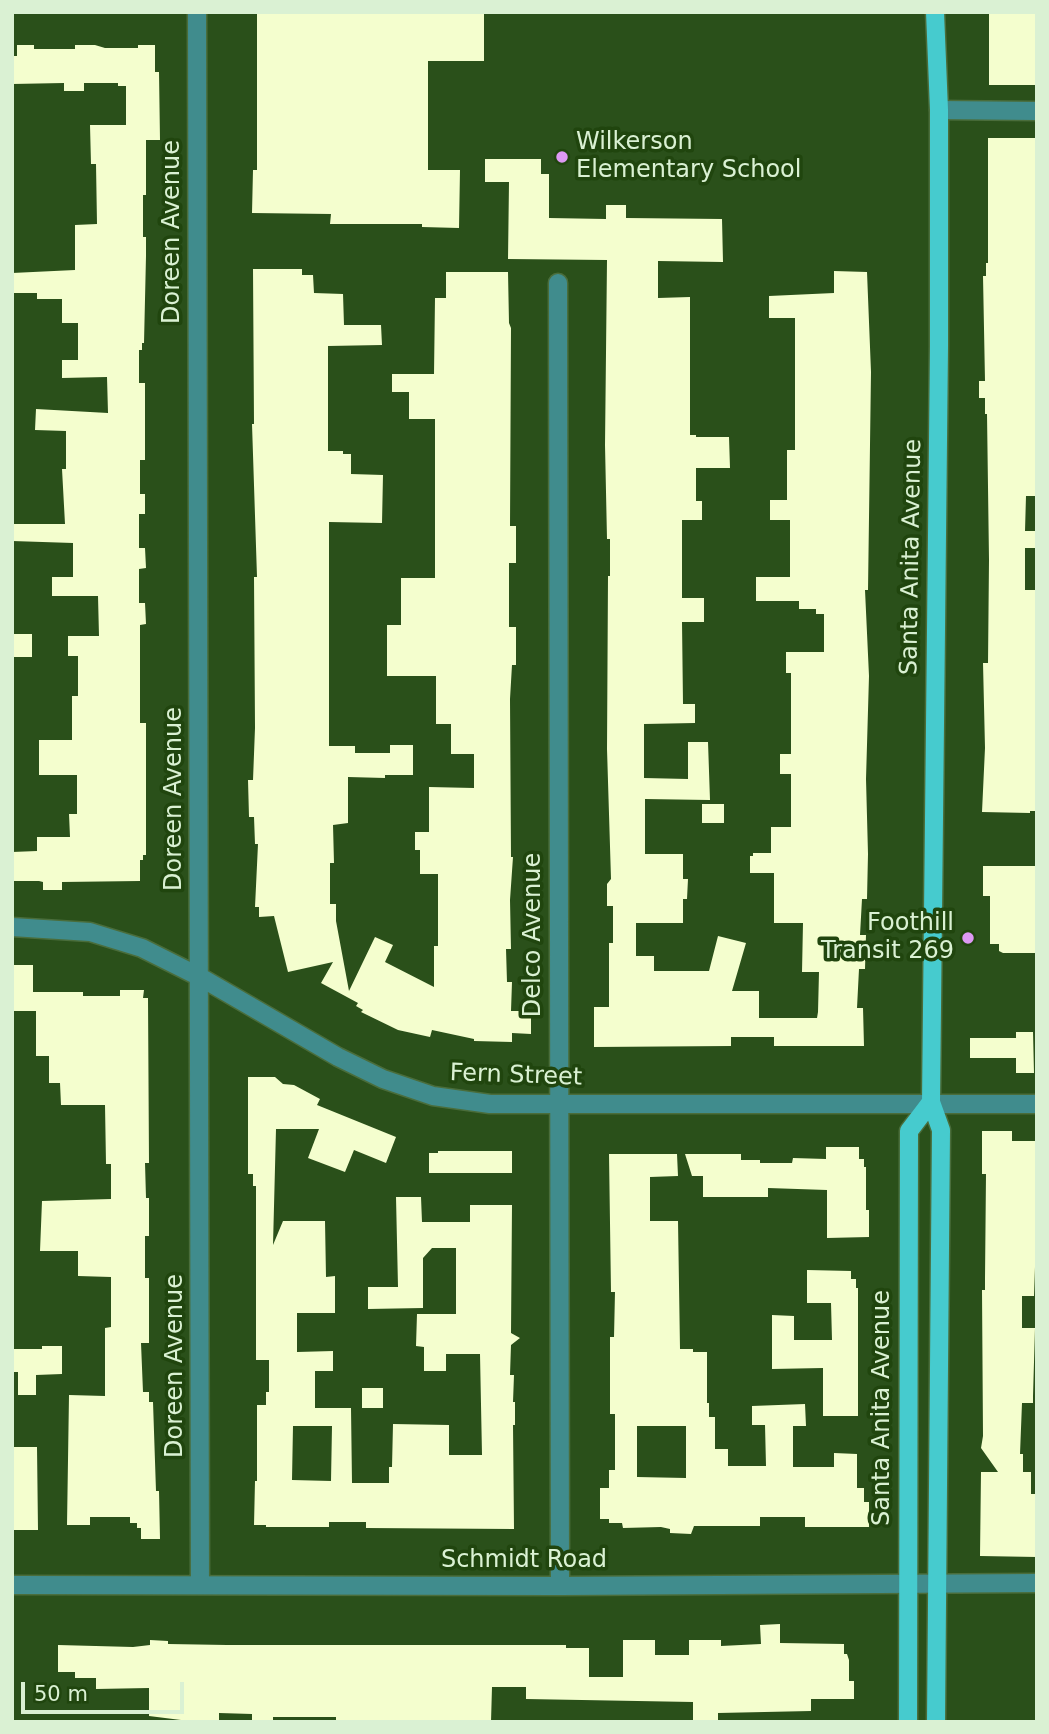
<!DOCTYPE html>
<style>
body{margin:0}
#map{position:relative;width:1049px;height:1734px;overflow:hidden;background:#2a501a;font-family:"DejaVu Sans",sans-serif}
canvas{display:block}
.frame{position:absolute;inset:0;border:14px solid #daf1d3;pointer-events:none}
.scale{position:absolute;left:21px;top:1682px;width:163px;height:32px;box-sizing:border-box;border:4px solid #daf1d3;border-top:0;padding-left:9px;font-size:21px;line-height:24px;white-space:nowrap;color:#daf1d3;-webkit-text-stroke:5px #20450e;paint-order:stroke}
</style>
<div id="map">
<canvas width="1049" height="1734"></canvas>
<div class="frame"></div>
<div class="scale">50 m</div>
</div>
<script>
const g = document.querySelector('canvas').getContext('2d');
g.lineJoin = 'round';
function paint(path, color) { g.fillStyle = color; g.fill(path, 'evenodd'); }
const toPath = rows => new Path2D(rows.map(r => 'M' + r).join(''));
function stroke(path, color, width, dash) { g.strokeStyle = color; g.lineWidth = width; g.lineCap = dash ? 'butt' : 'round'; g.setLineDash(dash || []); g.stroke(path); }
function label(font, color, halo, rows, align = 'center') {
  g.font = font + ' "DejaVu Sans",sans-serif'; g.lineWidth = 7; g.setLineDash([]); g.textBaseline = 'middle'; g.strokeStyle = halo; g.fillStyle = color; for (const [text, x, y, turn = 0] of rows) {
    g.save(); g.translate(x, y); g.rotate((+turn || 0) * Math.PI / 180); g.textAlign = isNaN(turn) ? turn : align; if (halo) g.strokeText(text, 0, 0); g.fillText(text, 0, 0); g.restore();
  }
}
paint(toPath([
 [257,12,484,12,484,61,428,61,428,170,460,170,459,228,422,227,422,224,330,224,331,214,252,213,253,170,257,170],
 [989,12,1037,12,1037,85,989,85],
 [17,45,34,45,34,49,75,49,75,45,95,45,105,48,138,48,138,45,155,45,155,72,159,72,160,140,146,140,146,195,143,195,143,237,146,237,146,256,144,343,142,343,142,350,139,350,139,383,145,383,145,460,140,460,140,494,145,494,145,514,139,514,139,548,145,548,146,568,139,569,139,603,145,603,146,624,140,625,140,723,146,723,146,855,143,855,143,860,140,860,140,881,62,882,62,890,43,890,43,882,39,881,12,881,12,852,37,851,37,837,70,837,69,814,77,814,77,775,39,775,39,740,72,740,72,696,78,696,78,656,68,656,68,636,99,636,98,596,52,596,52,577,73,577,73,543,12,541,12,524,65,524,62,469,66,469,66,431,35,430,36,409,108,413,107,377,62,378,62,360,78,360,78,323,62,323,62,299,37,299,37,293,12,293,12,273,75,270,75,225,97,224,96,164,91,164,90,125,126,125,126,86,118,86,118,83,84,83,84,91,64,91,64,83,12,84,12,56,17,56],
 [988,138,1037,138,1037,496,1026,496,1025,531,1037,531,1037,548,1025,548,1025,590,1037,590,1037,811,1030,811,1030,813,982,812,985,748,983,663,988,663,989,560,987,414,985,414,985,398,979,398,979,381,985,381,983,276,986,276,986,263,988,263],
 [485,159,541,159,541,174,549,174,549,218,606,219,606,205,626,205,626,218,722,219,723,262,658,261,658,298,690,297,690,435,696,435,696,437,729,437,730,468,696,468,696,501,702,501,702,520,682,520,682,598,704,598,704,622,682,622,683,704,695,704,695,723,644,724,644,778,688,779,688,742,708,742,710,800,645,799,645,854,683,854,683,879,688,879,687,899,683,899,683,923,636,923,636,956,654,956,654,971,709,971,718,936,746,943,732,991,759,991,759,1018,817,1018,818,1012,819,972,802,972,803,923,774,923,774,873,750,873,750,856,753,856,753,853,771,853,771,827,791,827,791,774,780,774,780,754,791,754,791,673,786,673,786,652,824,652,824,614,816,614,816,609,799,609,799,601,756,601,756,577,790,577,790,520,770,520,770,500,787,500,787,450,795,450,795,318,769,318,769,296,834,293,834,271,867,272,871,372,868,590,865,590,869,676,866,779,868,854,867,899,862,899,860,935,866,935,865,969,859,969,857,1008,863,1008,864,1046,774,1046,774,1037,731,1037,731,1046,594,1047,594,1007,609,1007,609,943,613,943,613,906,607,906,607,884,611,879,607,749,608,576,610,576,610,539,607,539,605,445,607,260,508,259,509,182,485,182],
 [253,269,302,269,302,275,313,275,314,293,343,294,344,325,381,325,382,345,328,346,328,451,343,451,343,454,351,454,351,474,383,475,382,523,329,522,329,746,355,746,355,753,390,753,390,745,413,745,413,775,385,775,385,778,348,777,348,823,333,825,334,863,330,863,330,904,336,904,336,921,349,991,375,937,393,945,385,962,434,987,434,946,438,946,438,874,420,874,420,850,415,850,415,832,429,832,429,787,474,788,474,754,451,754,451,724,436,724,436,676,387,676,387,625,401,625,401,578,435,578,435,419,409,419,409,392,392,392,392,374,434,374,435,298,446,298,446,272,508,272,509,323,511,328,510,526,516,526,516,563,509,563,509,627,516,627,516,665,512,665,510,699,511,857,513,857,510,900,511,949,506,949,507,982,512,982,511,1011,531,1011,531,1034,512,1033,512,1042,474,1041,474,1039,432,1030,430,1037,398,1030,361,1012,363,1010,356,1006,358,1003,321,983,333,962,288,972,274,916,259,917,259,907,255,907,258,844,255,844,254,817,249,817,248,780,253,780,255,728,254,577,257,577,252,424,254,424],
 [12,634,32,634,32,657,12,657],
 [702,804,724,804,724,823,702,823],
 [983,866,1037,866,1037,953,1003,953,999,951,999,944,990,944,990,896,983,896],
 [12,965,33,965,33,992,83,992,83,996,120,996,120,990,144,990,143,998,148,998,149,1163,145,1163,146,1198,149,1198,149,1236,145,1236,145,1278,149,1278,149,1343,141,1343,143,1392,149,1392,149,1402,153,1402,156,1491,159,1491,160,1539,141,1539,141,1528,137,1528,137,1523,130,1523,130,1517,90,1517,90,1525,67,1525,69,1395,105,1396,105,1328,111,1327,111,1277,78,1276,78,1251,40,1251,42,1201,111,1199,111,1164,106,1164,105,1105,61,1105,60,1083,49,1083,49,1056,36,1056,36,1011,12,1011],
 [1016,1032,1033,1032,1034,1073,1016,1073,1016,1058,970,1058,970,1038,1016,1038],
 [248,1077,275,1077,283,1084,294,1085,320,1099,317,1105,396,1137,386,1163,354,1150,345,1172,308,1158,319,1129,276,1129,273,1245,283,1221,325,1221,326,1277,335,1276,335,1313,297,1313,297,1352,333,1351,333,1371,315,1371,315,1408,351,1408,352,1483,389,1483,389,1467,392,1467,393,1424,449,1425,449,1455,482,1455,480,1354,446,1354,446,1371,424,1371,424,1347,416,1346,417,1314,456,1314,456,1248,432,1248,423,1258,423,1308,368,1309,368,1287,398,1287,396,1197,421,1197,422,1222,470,1222,470,1205,512,1205,511,1333,520,1338,511,1345,510,1375,514,1375,513,1402,515,1402,515,1425,513,1425,514,1529,366,1528,366,1522,329,1522,329,1527,266,1527,266,1525,254,1525,255,1481,257,1481,257,1405,266,1405,266,1392,269,1392,269,1360,256,1360,256,1186,253,1186,253,1174,248,1174],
 [293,1426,332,1426,331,1481,292,1480],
 [982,1131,1012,1131,1012,1141,1037,1141,1037,1267,1035,1267,1034,1296,1022,1296,1022,1328,1035,1328,1033,1396,1033,1403,1022,1403,1020,1454,1023,1454,1023,1472,1031,1472,1031,1494,1037,1494,1037,1557,980,1556,981,1472,998,1472,981,1448,983,1436,982,1290,985,1290,985,1278,986,1174,982,1174],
 [826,1147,859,1147,859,1159,864,1159,864,1167,866,1167,866,1210,869,1210,869,1237,827,1238,827,1190,768,1188,768,1197,703,1197,703,1176,692,1176,685,1154,741,1154,741,1160,760,1160,760,1163,792,1163,793,1158,826,1159],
 [438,1151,512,1151,512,1173,429,1173,429,1153,438,1153],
 [609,1154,677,1154,678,1176,650,1177,650,1221,678,1221,680,1349,693,1349,693,1352,707,1352,707,1403,709,1403,709,1417,715,1417,715,1449,728,1449,728,1466,766,1466,765,1425,752,1425,752,1406,805,1404,806,1426,793,1426,793,1467,834,1467,834,1453,857,1454,857,1488,864,1488,864,1502,869,1502,869,1527,805,1527,805,1517,760,1517,760,1526,694,1526,691,1534,670,1533,670,1529,661,1527,623,1528,622,1523,609,1523,609,1519,600,1519,600,1488,609,1488,609,1470,615,1470,615,1414,610,1414,610,1337,614,1337,615,1292,611,1292],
 [637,1426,686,1426,686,1478,637,1477],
 [807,1270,851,1271,851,1279,856,1279,856,1288,858,1288,858,1416,823,1416,823,1368,772,1369,772,1315,794,1316,794,1340,832,1340,831,1303,807,1303],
 [42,1346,62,1346,62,1374,36,1375,36,1395,18,1395,18,1372,12,1372,12,1349,42,1349],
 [362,1388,383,1388,383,1408,362,1408],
 [12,1447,37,1447,38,1530,12,1530],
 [780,1624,780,1643,844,1644,844,1654,847,1654,849,1660,849,1681,854,1681,854,1699,811,1699,811,1711,718,1713,718,1720,693,1720,693,1702,526,1699,526,1687,492,1687,491,1722,336,1722,336,1717,273,1717,273,1722,252,1722,252,1714,219,1713,219,1722,197,1722,149,1716,149,1688,96,1689,96,1678,75,1678,75,1672,58,1672,58,1645,133,1647,150,1645,150,1640,168,1641,168,1644,227,1645,566,1645,566,1648,589,1648,589,1677,623,1677,623,1640,655,1640,655,1655,689,1655,689,1640,721,1640,721,1646,761,1644,760,1625]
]), '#f4fece');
const minor = toPath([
 [197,12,200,1585],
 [939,110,1037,111],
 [558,283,560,1586],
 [12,927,90,932,142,948,200,977,338,1057,383,1079,433,1096,490,1104,1037,1104],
 [12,1585,560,1586,1037,1583]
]);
const major = toPath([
 [935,12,939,110,939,346,931,1102,941,1130,936,1722],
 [908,1722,909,1131,931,1102]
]);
stroke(minor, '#4a6d3b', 21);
stroke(major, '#4a6d3b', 21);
stroke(minor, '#408c8d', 18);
stroke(major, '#46cbce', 18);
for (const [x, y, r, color] of [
 [562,157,7,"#dd99f3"],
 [968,938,7,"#dd99f3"]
]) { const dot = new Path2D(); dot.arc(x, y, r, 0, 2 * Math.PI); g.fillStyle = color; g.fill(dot); stroke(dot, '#20450e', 2.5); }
label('24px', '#daf1d3', '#20450e', [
 ["Wilkerson",576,143],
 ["Elementary School",576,171],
 ["Foothill",954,924,"right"],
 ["Transit 269",954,952,"right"]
], 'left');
label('24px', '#daf1d3', '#20450e', [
 ["Doreen Avenue",173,232,-90],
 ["Santa Anita Avenue",912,557,-89],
 ["Doreen Avenue",175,799,-90],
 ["Delco Avenue",534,935,-90],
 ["Fern Street",516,1076,2],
 ["Doreen Avenue",176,1366,-90],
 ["Santa Anita Avenue",883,1408,-90],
 ["Schmidt Road",524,1561]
]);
</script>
